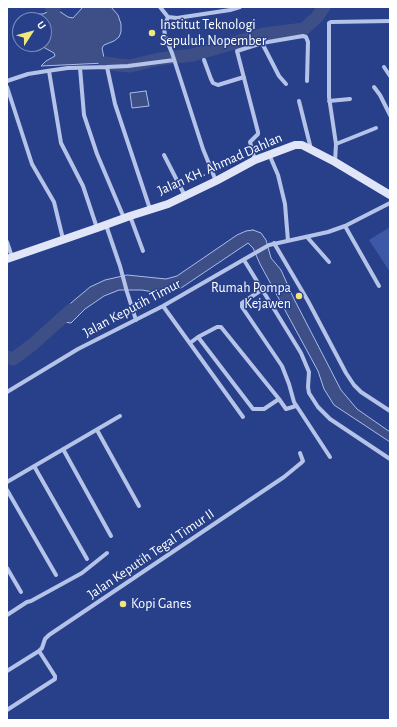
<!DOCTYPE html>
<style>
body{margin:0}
#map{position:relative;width:397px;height:727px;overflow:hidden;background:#28408a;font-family:"Alegreya Sans",sans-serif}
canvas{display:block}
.frame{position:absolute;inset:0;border:8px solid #fff;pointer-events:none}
.north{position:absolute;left:12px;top:12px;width:40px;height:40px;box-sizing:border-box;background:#28408a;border:1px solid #7e8cb9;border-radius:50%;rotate:54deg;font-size:11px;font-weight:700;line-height:16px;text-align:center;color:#fff}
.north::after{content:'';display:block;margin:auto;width:14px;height:18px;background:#f1e67c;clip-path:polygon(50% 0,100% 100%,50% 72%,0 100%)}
</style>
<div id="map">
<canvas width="397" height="727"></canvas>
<div class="frame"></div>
<div class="north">U</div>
</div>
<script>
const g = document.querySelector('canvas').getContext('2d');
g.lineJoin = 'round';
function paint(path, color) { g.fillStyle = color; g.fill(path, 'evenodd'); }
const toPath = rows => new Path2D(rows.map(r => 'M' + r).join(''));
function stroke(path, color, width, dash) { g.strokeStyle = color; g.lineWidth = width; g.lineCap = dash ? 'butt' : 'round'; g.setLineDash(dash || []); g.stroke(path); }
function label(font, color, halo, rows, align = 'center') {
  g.font = font + ' "Alegreya Sans",sans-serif'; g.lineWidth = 3; g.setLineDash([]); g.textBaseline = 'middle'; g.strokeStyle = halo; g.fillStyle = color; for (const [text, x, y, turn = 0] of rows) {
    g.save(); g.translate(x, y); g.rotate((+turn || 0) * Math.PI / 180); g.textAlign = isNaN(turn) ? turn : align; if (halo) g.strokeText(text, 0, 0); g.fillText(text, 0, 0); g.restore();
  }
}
paint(toPath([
 [390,227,390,272,369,240]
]), '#3c58a7');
const water = toPath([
 [83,7,111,7,118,15,121,24,121,32,119,37,114,41,104,45,102,48,105,63,41,66,46,61,55,56,54,53,38,44,44,44,44,20,25,20,34,14,43,14,49,11,56,10,59,11,68,17,73,18,83,7],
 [146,91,149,106,132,108,130,93,146,91],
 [253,230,261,233,266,240,271,258,281,270,294,299,341,390,357,409,390,432,390,442,334,405,324,389,318,371,260,264,253,248,248,243,181,288,164,294,142,290,119,290,104,296,85,309,71,323,56,321,71,303,90,287,105,280,127,275,166,279,177,276,237,235,246,231,253,230]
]);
paint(water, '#3d4f86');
stroke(water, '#abbcea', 1);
stroke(toPath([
 [51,7,54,10],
 [105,63,118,65,130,66,159,59,193,55,264,34,304,29,317,17,324,7],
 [7,357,13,359,32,345,71,310]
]), '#3d4f86', 13);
stroke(toPath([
 [160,7,168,17,177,18,230,10,240,7],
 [168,17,164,28,165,36,172,53,203,149,216,181],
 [262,43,279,76,286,84],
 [204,60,211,79,213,83,218,85,244,77],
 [384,67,390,76],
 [80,68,84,115,97,154,124,218],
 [49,71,61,143,83,186,97,228],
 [7,81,28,74,47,71,68,68,107,67],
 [7,87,32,164,54,202,63,239],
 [374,87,380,95,390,115],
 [299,101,311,149],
 [329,101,350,99],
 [336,144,376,128],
 [269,154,278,175,285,204,288,241],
 [164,155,185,196],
 [255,160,250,142,258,134,258,132,237,51,262,43,303,36,306,37,308,42,307,81],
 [335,162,336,144,329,97,329,23,331,22,390,21],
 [150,209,115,104,107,67,128,66,174,60],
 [130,216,143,251],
 [106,225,120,266,127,292,136,320],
 [345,226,379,286],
 [307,237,329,262],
 [7,242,12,257],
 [274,243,308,301,346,373,354,385,361,392,390,411],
 [244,260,301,353,309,372,308,387,309,393,318,407,330,419,390,459],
 [263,289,242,303,242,307,282,366,289,384,294,402,330,457],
 [163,306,243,417],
 [190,343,198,337,217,327,221,327,279,399,264,409,253,409,198,337],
 [7,392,78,349,163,306,269,245,328,232,345,226,390,203],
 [279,399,286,409,296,406],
 [97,430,139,506],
 [63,449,111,536],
 [34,466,87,559],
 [7,482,120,416],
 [7,490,56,575],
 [7,568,21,592],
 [7,615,27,602,31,601,82,573,107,553],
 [7,671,39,651,42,648,45,639,49,635,284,477,301,463,303,461,300,453],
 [7,710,55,679,55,676,39,651]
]), '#b6c3e9', 4);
stroke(toPath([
 [7,259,97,228,130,216,168,204,216,181,255,160,295,145,302,145,335,162,390,195]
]), '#e0e6f8', 8);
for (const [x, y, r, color] of [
 [152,33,4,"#f1e67c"],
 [299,296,4,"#f1e67c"],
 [123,604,4,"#f1e67c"]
]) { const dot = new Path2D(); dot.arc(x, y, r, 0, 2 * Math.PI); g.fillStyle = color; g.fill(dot); stroke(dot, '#28408a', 1.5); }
label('14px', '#fff', '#28408a', [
 ["Institut Teknologi",160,25],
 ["Sepuluh Nopember",160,41],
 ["Rumah Pompa",291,288,"right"],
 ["Kejawen",291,304,"right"],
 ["Kopi Ganes",131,604]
], 'left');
label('14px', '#fff', '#28408a', [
 ["Jalan KH. Ahmad Dahlan",220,164,-24],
 ["Jalan Keputih Timur",132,308,-28],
 ["Jalan Keputih Tegal Timur II",151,554,-34]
]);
</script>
